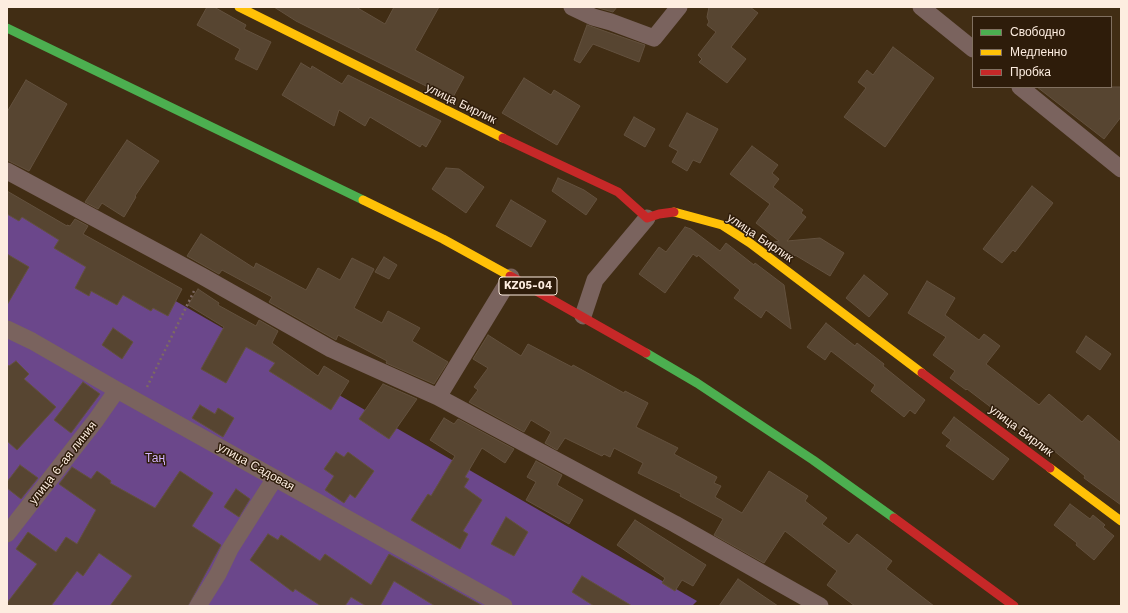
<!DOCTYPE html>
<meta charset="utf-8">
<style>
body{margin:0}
#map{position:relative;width:1128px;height:613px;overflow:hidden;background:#412d14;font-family:"Work Sans",sans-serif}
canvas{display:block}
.frame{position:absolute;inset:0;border:8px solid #fdede0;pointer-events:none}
.legend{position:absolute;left:972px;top:16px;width:140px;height:72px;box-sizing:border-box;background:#2e1c0a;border:1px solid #817060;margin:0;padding:5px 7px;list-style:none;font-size:12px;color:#fdede0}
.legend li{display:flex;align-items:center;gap:8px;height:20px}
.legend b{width:20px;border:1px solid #817060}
</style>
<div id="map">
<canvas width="1128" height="613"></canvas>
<div class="frame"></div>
<ul class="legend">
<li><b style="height:5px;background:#4caf50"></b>Свободно</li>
<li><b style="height:5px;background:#ffc107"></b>Медленно</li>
<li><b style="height:5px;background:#c62828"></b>Пробка</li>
</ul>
</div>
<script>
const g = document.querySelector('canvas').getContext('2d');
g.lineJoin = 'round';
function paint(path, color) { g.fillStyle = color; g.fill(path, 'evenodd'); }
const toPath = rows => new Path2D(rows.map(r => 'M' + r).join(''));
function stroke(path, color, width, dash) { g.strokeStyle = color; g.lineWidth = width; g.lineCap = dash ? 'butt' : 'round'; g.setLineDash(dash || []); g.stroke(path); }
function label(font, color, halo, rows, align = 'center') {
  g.font = font + ' "Work Sans",sans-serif'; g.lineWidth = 3; g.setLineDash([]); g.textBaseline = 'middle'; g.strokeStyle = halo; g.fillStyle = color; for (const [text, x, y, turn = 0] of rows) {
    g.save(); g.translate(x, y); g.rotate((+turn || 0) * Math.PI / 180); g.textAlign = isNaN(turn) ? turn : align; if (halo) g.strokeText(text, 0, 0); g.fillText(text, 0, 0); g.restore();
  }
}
paint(toPath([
 [7,204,697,601,692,606,7,606]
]), '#6b478b');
const building = toPath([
 [207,7,214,7,246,25,244,29,271,42,257,70,235,59,240,49,197,25,207,7],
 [274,7,356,7,385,24,394,7,439,7,415,50,464,77,452,99,296,21,274,7],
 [595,7,617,7,613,12,595,7],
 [709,7,750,7,758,13,731,47,746,59,727,83,699,62,702,59,698,55,716,32,707,25,709,22,707,17,709,7],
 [587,25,645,45,639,62,593,44,580,63,574,60,587,25],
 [893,47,934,78,885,147,844,117,866,88,858,82,867,70,873,75,893,47],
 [301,63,311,69,312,66,342,84,348,75,441,121,426,147,422,144,420,147,370,117,365,126,339,110,334,126,282,95,301,63],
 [524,78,551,95,554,90,580,106,557,145,502,113,524,78],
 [26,80,67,104,29,171,7,160,7,112,26,80],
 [1037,87,1121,87,1121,117,1104,139,1037,87],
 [687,113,718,129,700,163,693,160,687,171,672,162,678,151,669,146,687,113],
 [634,117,655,129,645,147,624,135,634,117],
 [127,140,159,161,135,196,136,197,124,217,102,203,98,209,85,202,127,140],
 [752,146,778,165,772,173,779,179,773,187,803,210,801,213,806,217,787,241,820,238,844,253,830,276,795,255,792,259,770,243,779,241,756,223,770,204,730,174,752,146],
 [446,168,459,169,484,187,466,213,432,189,446,168],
 [558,178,584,190,597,199,586,215,552,191,558,178],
 [1032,186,1053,203,1015,252,1013,250,1002,263,983,249,1032,186],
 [7,191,67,226,67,225,70,226,75,219,88,226,83,234,182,289,168,316,153,308,151,311,123,295,117,305,91,291,89,296,75,288,86,267,54,248,59,240,22,217,19,221,7,214,7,191],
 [511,200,546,221,531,247,496,226,511,200],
 [685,227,691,229,720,251,726,243,754,265,755,263,784,285,791,329,766,310,761,318,734,298,740,290,698,255,697,257,693,254,665,293,639,274,659,247,666,252,685,227],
 [201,234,254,268,256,263,306,290,318,268,340,280,352,258,374,269,354,308,382,323,388,311,420,328,412,341,448,362,434,384,386,363,387,361,338,335,336,340,269,302,272,297,222,270,219,274,187,256,201,234],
 [7,254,29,267,7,305,7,254],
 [384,257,397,265,389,279,375,272,384,257],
 [864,275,888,294,869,317,846,298,864,275],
 [927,281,955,298,945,315,979,340,984,334,1000,346,986,364,1039,405,1049,394,1082,422,1088,415,1121,443,1121,505,1084,478,1085,476,1053,450,1051,453,967,389,966,390,950,378,955,371,933,355,946,337,908,313,927,281],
 [198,289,219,303,218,305,256,326,259,320,278,331,272,343,318,376,324,366,349,381,331,410,269,371,275,363,246,347,226,383,201,369,224,327,188,305,198,289],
 [826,323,855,346,857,343,884,364,883,366,925,400,915,414,910,410,904,417,871,391,875,385,831,351,825,360,807,347,826,323],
 [113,328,133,342,122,359,102,345,113,328],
 [488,335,521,356,528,344,572,367,573,365,624,393,625,391,648,403,636,427,678,448,674,454,717,477,714,483,721,486,715,497,742,513,769,471,808,496,805,501,827,518,822,524,849,544,857,534,892,561,886,569,934,606,855,606,827,585,837,571,785,531,764,563,714,535,723,519,680,496,681,494,638,473,643,463,614,448,610,457,604,454,602,456,565,438,557,450,545,443,551,432,531,420,524,432,469,402,478,390,474,387,488,368,473,359,488,335],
 [1086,336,1111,354,1100,370,1076,352,1086,336],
 [16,361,29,374,24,379,56,407,17,450,7,441,7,364,9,366,16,361],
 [83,382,100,394,71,433,54,420,83,382],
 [383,384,417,399,389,439,359,419,383,384],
 [200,405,215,414,218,408,234,418,223,437,192,418,200,405],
 [954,417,1009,459,993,480,946,446,951,440,942,433,954,417],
 [444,418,454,424,458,419,514,449,505,463,482,448,465,477,469,479,464,487,482,500,463,531,468,534,460,549,411,520,428,494,431,496,455,456,430,440,444,418],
 [336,452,344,457,348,452,374,471,355,498,350,494,344,503,325,490,334,476,324,469,336,452],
 [536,461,562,475,557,485,583,500,569,524,526,500,536,482,527,477,536,461],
 [20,465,38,478,21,499,7,488,7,482,20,465],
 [72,467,91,479,97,471,111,481,110,483,155,508,180,471,213,493,192,526,221,545,188,606,110,606,132,576,99,553,83,576,77,571,51,606,7,606,7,603,37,564,16,549,28,532,56,552,66,537,77,544,96,510,59,484,72,467],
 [236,489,250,499,239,517,224,507,236,489],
 [1070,504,1090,519,1093,515,1105,525,1103,527,1114,536,1094,560,1076,545,1077,543,1054,525,1070,504],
 [506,517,528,532,514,556,491,544,506,517],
 [635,520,706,565,693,586,682,580,675,591,662,583,665,578,617,545,635,520],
 [268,534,278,540,281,535,320,561,325,554,371,585,389,554,483,606,435,606,394,581,380,606,366,606,351,597,345,606,321,606,295,589,293,592,250,560,268,534],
 [582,576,632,606,594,606,572,592,582,576],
 [738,579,778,606,719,606,738,579]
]);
paint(building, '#574531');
stroke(building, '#63513e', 1);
stroke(toPath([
 [147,387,194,291]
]), '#7d6962', 2.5, [2, 3]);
stroke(toPath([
 [572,7,593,17,611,22,654,38,679,7],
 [921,7,973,49],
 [1020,87,1121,169],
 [7,171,202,276,331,349,438,397,675,524,820,606],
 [583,316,595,280,647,218],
 [7,329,32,341,117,390,504,606],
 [438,397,511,277],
 [7,534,96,420,117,390],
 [198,606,218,574,230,549,275,478]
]), '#7a635e', 17);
stroke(toPath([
 [7,28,363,200],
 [646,353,697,383,813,460,894,518]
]), '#4caf50', 9);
stroke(toPath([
 [239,7,503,138],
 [363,200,443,239,510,276],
 [674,212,722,225,750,243,922,373],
 [1050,468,1121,521]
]), '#ffc107', 9);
stroke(toPath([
 [503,138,618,192,647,218,659,214,674,212],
 [510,276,646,353],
 [922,373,1050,468],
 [894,518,1014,606]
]), '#c62828', 9);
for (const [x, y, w] of [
 [528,286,58]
]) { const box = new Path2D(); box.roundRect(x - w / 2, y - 9, w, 18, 3); g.fillStyle = '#2e1c0a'; g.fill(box); stroke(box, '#fdede0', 1); }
label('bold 11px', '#fdede0', null, [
 ["KZ05-04",528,286]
]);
label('12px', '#fdede0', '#2e1c0a', [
 ["улица Бирлик",461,104,26],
 ["улица Бирлик",760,238,34],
 ["улица Бирлик",1021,431,37],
 ["улица 6-ая линия",63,463,-52],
 ["улица Садовая",256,467,29]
]);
label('12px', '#d0b2fc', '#2e1c0a', [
 ["Таң",155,458]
]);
</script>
